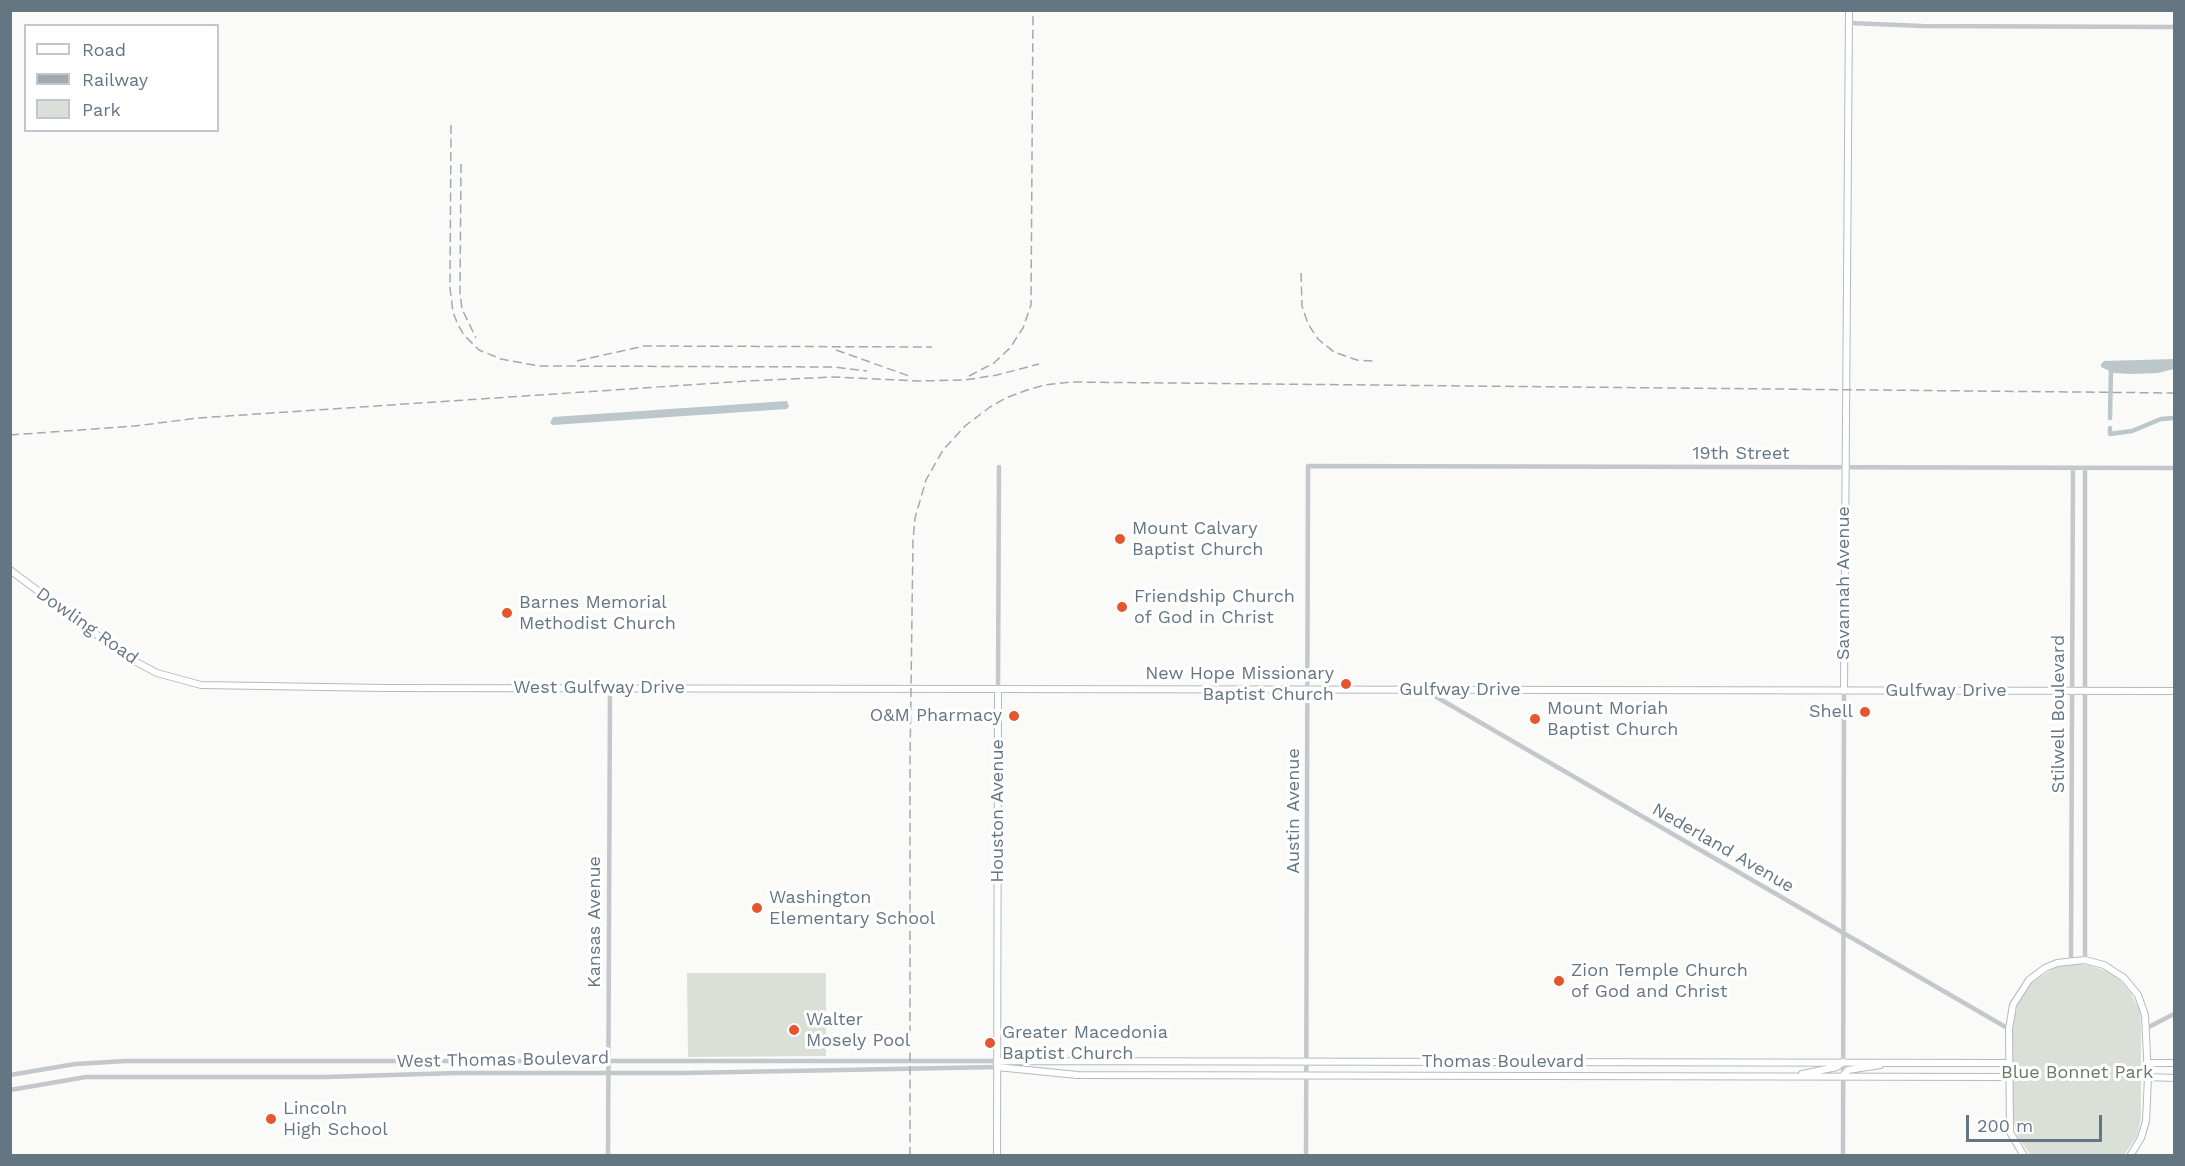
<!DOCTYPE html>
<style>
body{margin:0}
#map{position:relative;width:2185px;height:1166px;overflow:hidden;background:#fafaf8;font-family:"Work Sans",sans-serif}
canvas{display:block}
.frame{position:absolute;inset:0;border:12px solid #657683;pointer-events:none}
.legend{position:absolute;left:24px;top:24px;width:195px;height:108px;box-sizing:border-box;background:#fff;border:2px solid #c1c8cd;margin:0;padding:8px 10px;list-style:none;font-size:18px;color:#657683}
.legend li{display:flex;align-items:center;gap:12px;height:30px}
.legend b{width:30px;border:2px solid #c1c8cd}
.scale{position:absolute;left:1966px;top:1115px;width:136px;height:27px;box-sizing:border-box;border:3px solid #657683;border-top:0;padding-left:8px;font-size:18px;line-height:21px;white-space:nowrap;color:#657683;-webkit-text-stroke:4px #fff;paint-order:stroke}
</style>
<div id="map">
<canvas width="2185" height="1166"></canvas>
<div class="frame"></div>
<ul class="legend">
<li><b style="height:8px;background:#fff"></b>Road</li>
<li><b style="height:8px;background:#a2aab0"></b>Railway</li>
<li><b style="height:16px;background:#dadfd7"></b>Park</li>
</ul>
<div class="scale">200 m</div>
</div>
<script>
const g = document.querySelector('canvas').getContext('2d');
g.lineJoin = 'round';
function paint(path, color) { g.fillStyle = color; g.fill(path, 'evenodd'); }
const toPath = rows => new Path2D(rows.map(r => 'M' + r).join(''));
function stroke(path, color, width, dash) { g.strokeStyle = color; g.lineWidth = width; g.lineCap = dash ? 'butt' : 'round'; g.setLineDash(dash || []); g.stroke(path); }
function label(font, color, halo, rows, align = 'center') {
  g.font = font + ' "Work Sans",sans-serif'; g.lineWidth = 6; g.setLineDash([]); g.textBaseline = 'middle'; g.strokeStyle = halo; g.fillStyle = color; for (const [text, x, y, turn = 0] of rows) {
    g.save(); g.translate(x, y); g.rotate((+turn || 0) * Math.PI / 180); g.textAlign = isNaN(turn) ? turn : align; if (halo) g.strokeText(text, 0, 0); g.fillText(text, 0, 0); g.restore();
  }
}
paint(toPath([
 [2069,964,2089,965,2109,972,2120,980,2130,992,2140,1010,2141,1030,2141,1118,2137,1136,2124,1155,2031,1156,2018,1137,2012,1115,2013,1021,2016,1010,2020,999,2032,982,2056,967],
 [687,973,826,973,826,1056,688,1057]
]), '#dadfd7');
paint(toPath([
 [2174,359,2174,369,2158,373,2131,374,2114,373,2101,367,2101,364,2104,361],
 [787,401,789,406,787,409,553,425,550,423,553,417]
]), '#bbc7cb');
stroke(toPath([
 [2110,418,2111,367],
 [2110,428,2110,434,2132,431,2161,419,2174,418]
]), '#bbc7cb', 4.5);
const major = toPath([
 [10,570,125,656,157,673,201,685,386,688,2174,691],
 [1844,691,1849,10],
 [997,1061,2009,1063],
 [2147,1063,2174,1063],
 [997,1067,1077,1075,2009,1077],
 [1802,1074,1837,1067,1843,1062],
 [1843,1076,1848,1070,1880,1065],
 [2148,1077,2174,1078],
 [997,1156,998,689],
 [2024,1156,2010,1132,2009,1029,2013,1005,2029,980,2045,968,2057,963,2085,960,2104,965,2124,978,2138,995,2145,1015,2148,1077,2146,1121,2141,1138,2130,1156]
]);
stroke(major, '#b5babe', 8);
stroke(toPath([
 [1849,23,1922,26,2174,27],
 [998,689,999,467],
 [1426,691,2009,1029],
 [2085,960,2085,468],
 [2071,961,2073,468],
 [2147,1028,2174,1014],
 [10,1075,75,1064,126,1061,997,1061],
 [10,1090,86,1077,325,1077,457,1073,684,1073,997,1067],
 [608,1156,610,688],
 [1306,1156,1308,466,2174,468],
 [1843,1156,1844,691]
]), '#c3c8cc', 4.5);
stroke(major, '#fff', 6);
stroke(toPath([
 [451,125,450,288,453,312,458,325,464,335,479,350,501,359,539,366,834,367,867,371],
 [461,164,460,293,462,309,476,338],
 [1301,273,1302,306,1308,324,1318,339,1334,352,1357,360,1373,361],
 [836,350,909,376],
 [577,361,644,346,932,347],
 [969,376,994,363,1010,348,1023,328,1031,305,1033,10],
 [10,435,135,426,198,418,747,381,833,377,919,381,965,380,997,375,1039,364],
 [910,1156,910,763,913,540,915,518,926,480,943,450,965,426,990,407,1006,398,1027,390,1045,385,1071,382,2174,393]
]), '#a2aab0', 1.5, [9, 4.5]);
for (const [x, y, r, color] of [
 [1120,539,6,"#e4572e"],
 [1122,607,6,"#e4572e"],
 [507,613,6,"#e4572e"],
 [1346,684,6,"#e4572e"],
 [1865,712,6,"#e4572e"],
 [1014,716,6,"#e4572e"],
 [1535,719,6,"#e4572e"],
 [757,908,6,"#e4572e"],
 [1559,981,6,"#e4572e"],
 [794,1030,6,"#e4572e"],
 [990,1043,6,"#e4572e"],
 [271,1119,6,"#e4572e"]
]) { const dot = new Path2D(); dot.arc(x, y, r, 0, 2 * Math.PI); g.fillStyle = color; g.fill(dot); stroke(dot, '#fff', 2); }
label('18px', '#657683', '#fff', [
 ["19th Street",1741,454],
 ["Savannah Avenue",1844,583,-90],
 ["Dowling Road",87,626,35],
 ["West Gulfway Drive",599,688],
 ["Gulfway Drive",1460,690],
 ["Gulfway Drive",1946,691],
 ["Stilwell Boulevard",2059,714,-90],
 ["Houston Avenue",998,811,-90],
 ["Austin Avenue",1294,811,-90],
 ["Nederland Avenue",1723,848,30],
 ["Kansas Avenue",595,922,-90],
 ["West Thomas Boulevard",503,1060,-1],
 ["Thomas Boulevard",1503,1062]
]);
label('18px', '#657683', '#fff', [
 ["Mount Calvary",1132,529],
 ["Baptist Church",1132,550],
 ["Friendship Church",1134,597],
 ["of God in Christ",1134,618],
 ["Barnes Memorial",519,603],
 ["Methodist Church",519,624],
 ["New Hope Missionary",1334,674,"right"],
 ["Baptist Church",1334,695,"right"],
 ["Mount Moriah",1547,709],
 ["Baptist Church",1547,730],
 ["Shell",1853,712,"right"],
 ["O&M Pharmacy",1002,716,"right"],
 ["Washington",769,898],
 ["Elementary School",769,919],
 ["Zion Temple Church",1571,971],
 ["of God and Christ",1571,992],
 ["Walter",806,1020],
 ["Mosely Pool",806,1041],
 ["Greater Macedonia",1002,1033],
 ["Baptist Church",1002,1054],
 ["Lincoln",283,1109],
 ["High School",283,1130]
], 'left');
label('18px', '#687a64', '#fff', [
 ["Blue Bonnet Park",2077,1073]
]);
</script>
